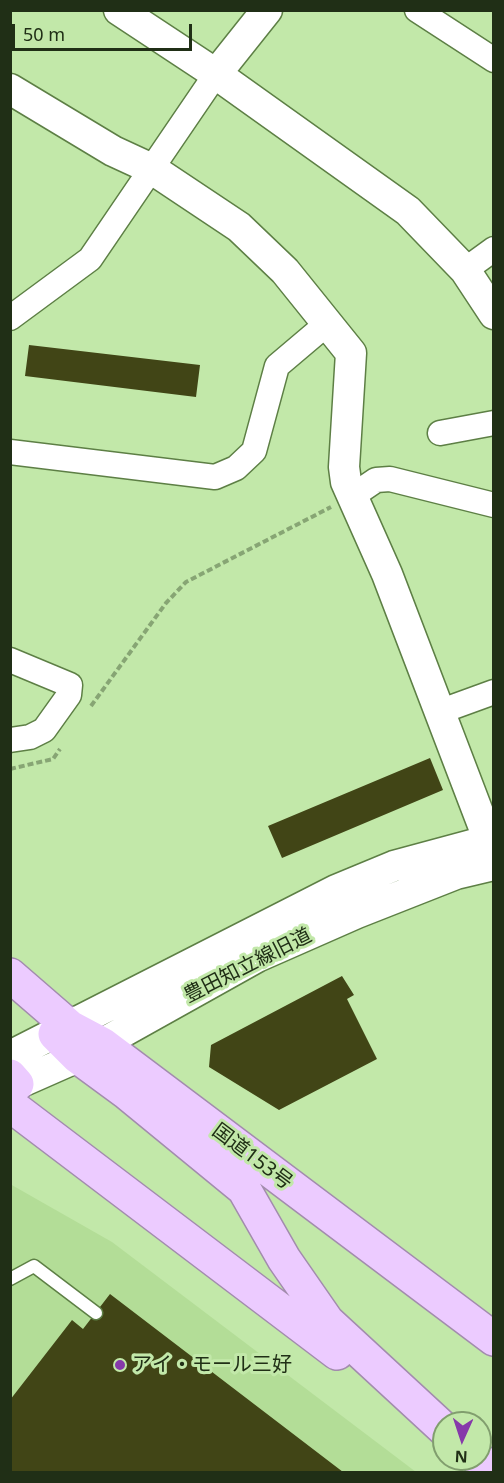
<!DOCTYPE html>
<meta charset="utf-8">
<style>
body{margin:0}
#map{position:relative;width:504px;height:1483px;overflow:hidden;background:#c2e8a9;font-family:"Noto Sans",sans-serif}
canvas{display:block}
.frame{position:absolute;inset:0;border:12px solid #202f16;pointer-events:none}
.north{position:absolute;left:432px;top:1411px;width:60px;height:60px;box-sizing:border-box;background:#c2e8a9;border:2px solid #819e6e;border-radius:50%;rotate:183deg;font-size:16px;font-weight:700;line-height:24px;text-align:center;color:#202f16}
.north::after{content:'';display:block;margin:auto;width:21px;height:27px;background:#8639aa;clip-path:polygon(50% 0,100% 100%,50% 72%,0 100%)}
.scale{position:absolute;left:12px;top:24px;width:180px;height:27px;box-sizing:border-box;border:3px solid #202f16;border-top:0;padding-left:8px;font-size:18px;line-height:21px;white-space:nowrap;color:#202f16;-webkit-text-stroke:4px #c2e8a9;paint-order:stroke}
</style>
<div id="map">
<canvas width="504" height="1483"></canvas>
<div class="frame"></div>
<div class="north">N</div>
<div class="scale">50 m</div>
</div>
<script>
const g = document.querySelector('canvas').getContext('2d');
g.lineJoin = 'round';
function paint(path, color) { g.fillStyle = color; g.fill(path, 'evenodd'); }
const toPath = rows => new Path2D(rows.map(r => 'M' + r).join(''));
function stroke(path, color, width, dash) { g.strokeStyle = color; g.lineWidth = width; g.lineCap = dash ? 'butt' : 'round'; g.setLineDash(dash || []); g.stroke(path); }
function label(font, color, halo, rows, align = 'center') {
  g.font = font + ' "Noto Sans","Noto Sans JP",sans-serif'; g.lineWidth = 6; g.setLineDash([]); g.textBaseline = 'middle'; g.strokeStyle = halo; g.fillStyle = color; for (const [text, x, y, turn = 0] of rows) {
    g.save(); g.translate(x, y); g.rotate((+turn || 0) * Math.PI / 180); g.textAlign = isNaN(turn) ? turn : align; if (halo) g.strokeText(text, 0, 0); g.fillText(text, 0, 0); g.restore();
  }
}
paint(toPath([
 [10,1184,112,1242,416,1472,11,1472]
]), '#b3dd97');
paint(toPath([
 [29,345,200,365,196,397,25,376],
 [430,758,443,790,282,858,268,826],
 [342,976,354,995,347,999,377,1059,279,1110,209,1067,211,1045],
 [110,1294,343,1472,10,1472,10,1400,72,1320,83,1329]
]), '#414516');
const service = toPath([
 [10,1279,34,1266,96,1313]
]);
const minor = toPath([
 [417,10,494,60],
 [465,270,494,249],
 [10,318,90,259,216,74],
 [440,433,494,423],
 [10,452,215,477,236,468,254,451,277,366,329,322],
 [351,497,376,480,390,479,494,505],
 [10,660,70,685,69,695,44,730,30,737,10,740],
 [439,712,494,692]
]);
const tertiary = toPath([
 [119,10,216,74,408,211,465,270,494,314],
 [216,74,267,10],
 [10,89,113,151,152,169,239,227,285,271,351,353,344,467,346,482,387,574,494,854],
 [10,1056,336,890,394,866,494,839],
 [10,1087,78,1057,257,957,357,913,456,874,494,865]
]);
const trunk = toPath([
 [10,975,70,1027,102,1044,494,1339],
 [55,1034,78,1057,127,1093,244,1189,284,1259,327,1321,444,1429],
 [10,1076,17,1084],
 [10,1105,337,1353],
 [478,1459,494,1471]
]);
stroke(service, '#5d7f45', 15);
stroke(minor, '#5d7f45', 27);
stroke(tertiary, '#5d7f45', 33);
stroke(trunk, '#a28cad', 36);
stroke(toPath([
 [91,706,166,603,186,582,331,507],
 [10,769,53,759,60,749]
]), '#87a574', 4, [6, 3]);
stroke(service, '#fff', 12);
stroke(minor, '#fff', 24);
stroke(tertiary, '#fff', 30);
stroke(trunk, '#eccbff', 33);
for (const [x, y, r, color] of [
 [120,1365,6,"#8639aa"]
]) { const dot = new Path2D(); dot.arc(x, y, r, 0, 2 * Math.PI); g.fillStyle = color; g.fill(dot); stroke(dot, '#c2e8a9', 2); }
label('20px', '#202f16', '#c2e8a9', [
 ["豊田知立線旧道",248,966,-27],
 ["国道153号",252,1157,37]
]);
label('20px', '#202f16', '#c2e8a9', [
 ["アイ・モール三好",132,1365]
], 'left');
</script>
